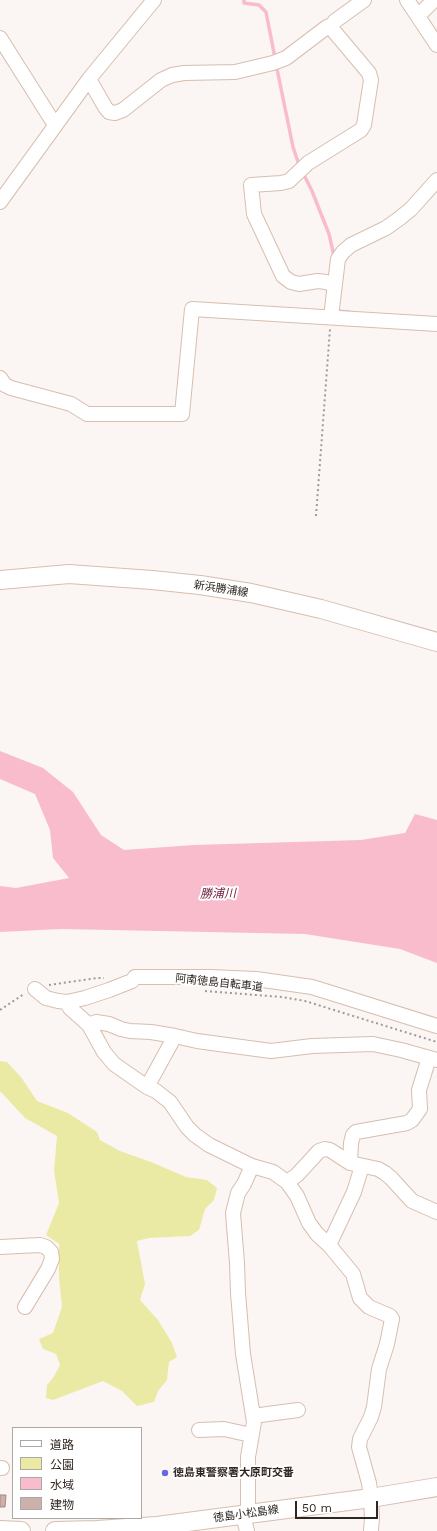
<!DOCTYPE html>
<meta charset="utf-8">
<style>
body{margin:0}
#map{position:relative;width:437px;height:1531px;overflow:hidden;background:#fbf6f3;font-family:"Work Sans","Noto Sans JP",sans-serif}
canvas{display:block}
.legend{position:absolute;left:12px;top:1427px;width:130px;height:92px;box-sizing:border-box;background:#fff;border:1px solid #aca8a6;margin:0;padding:5px 7px;list-style:none;font-size:12px;color:#2f2620}
.legend li{display:flex;align-items:center;gap:8px;height:20px}
.legend b{width:20px;border:1px solid #aca8a6}
.scale{position:absolute;left:295px;top:1501px;width:83px;height:18px;box-sizing:border-box;border:2px solid #2f2620;border-top:0;padding-left:5px;font-size:12px;line-height:14px;white-space:nowrap;color:#2f2620;-webkit-text-stroke:3px #fff;paint-order:stroke}
</style>
<div id="map">
<canvas width="437" height="1531"></canvas>
<ul class="legend">
<li><b style="height:5px;background:#fff"></b>道路</li>
<li><b style="height:11px;background:#ebeaa5"></b>公園</li>
<li><b style="height:11px;background:#f8bccd"></b>水域</li>
<li><b style="height:11px;background:#cdafab"></b>建物</li>
</ul>
<div class="scale">50 m</div>
</div>
<script>
const g = document.querySelector('canvas').getContext('2d');
g.lineJoin = 'round';
function paint(path, color) { g.fillStyle = color; g.fill(path, 'evenodd'); }
const toPath = rows => new Path2D(rows.map(r => 'M' + r).join(''));
function stroke(path, color, width, dash) { g.strokeStyle = color; g.lineWidth = width; g.lineCap = dash ? 'butt' : 'round'; g.setLineDash(dash || []); g.stroke(path); }
function label(font, color, halo, rows, align = 'center') {
  g.font = font + ' "Work Sans","Noto Sans JP",sans-serif'; g.lineWidth = 4; g.setLineDash([]); g.textBaseline = 'middle'; g.strokeStyle = halo; g.fillStyle = color; for (const [text, x, y, turn = 0] of rows) {
    g.save(); g.translate(x, y); g.rotate((+turn || 0) * Math.PI / 180); g.textAlign = isNaN(turn) ? turn : align; if (halo) g.strokeText(text, 0, 0); g.fillText(text, 0, 0); g.restore();
  }
}
paint(toPath([
 [0,1061,7,1062,21,1077,37,1101,68,1113,97,1132,100,1140,120,1151,151,1162,186,1177,207,1180,217,1188,214,1200,205,1209,199,1230,190,1236,149,1238,137,1241,145,1284,140,1300,158,1320,172,1343,177,1357,169,1362,167,1380,158,1391,154,1402,137,1406,122,1391,103,1381,53,1400,46,1398,47,1385,53,1378,60,1365,56,1354,43,1349,39,1339,53,1333,62,1307,59,1278,59,1244,46,1235,59,1203,54,1171,57,1136,25,1118,0,1091]
]), '#ebeaa5');
paint(toPath([
 [0,751,43,768,73,792,101,835,124,850,194,845,361,840,405,833,415,814,437,820,437,963,400,949,305,934,61,929,0,932,0,886,16,888,69,878,53,858,50,830,35,794,0,779]
]), '#f8bccd');
stroke(toPath([
 [244,0,244,3,259,5,266,12,275,58],
 [276,64,293,147,299,165],
 [303,173,312,191,329,234,334,256],
 [336,311,349,312]
]), '#f8bccd', 3.5);
const building = toPath([
 [0,1495,6,1495,5,1507,0,1507,0,1495]
]);
paint(building, '#cdafab');
stroke(building, '#a48784', 1);
const minor = toPath([
 [407,0,437,45],
 [418,16,434,0],
 [0,38,55,125],
 [89,79,105,107,109,112,115,113,123,110,161,80,172,75,184,73,235,72,273,63,286,58,327,27,332,25],
 [0,202,89,79,154,0],
 [334,285,326,282,318,281,299,284,291,282,283,276,254,214,251,185,281,183,289,181,308,163,361,130,364,125,371,80,369,73,332,29,332,25,335,21,364,0],
 [331,317,338,259,343,252,351,245,386,228,400,218,411,209,437,180],
 [0,378,5,385,11,388,71,404,87,414,182,414,192,309,437,324],
 [35,989,46,998,58,1001,67,1002,85,998,109,990,132,981,135,977,210,977,256,979,312,987,437,1026],
 [67,1002,70,1008,89,1025,104,1052,114,1064,147,1087,156,1091,170,1102,187,1127,195,1135,209,1145,252,1166,244,1184,238,1193,233,1213,237,1263,238,1293,243,1354,254,1422,248,1457,248,1514],
 [89,1025,96,1022,109,1024,121,1029,130,1031,151,1032,175,1036,147,1087],
 [175,1036,197,1041,271,1051,312,1046,373,1044,401,1050,437,1060],
 [350,1163,351,1143,353,1135,356,1132,407,1123,412,1120,420,1109,419,1090,429,1058],
 [252,1166,273,1172,287,1182,297,1196,309,1223,317,1234,329,1245,353,1274,360,1298,369,1307,390,1316,392,1319,387,1344,379,1369,374,1407,371,1417,360,1439,359,1447,369,1483,371,1498,372,1518,371,1531],
 [287,1182,297,1175,319,1151,325,1149,330,1150,350,1163,378,1169,385,1173,391,1178,412,1201,437,1212],
 [329,1245,354,1192,362,1166],
 [0,1247,40,1245,46,1247,51,1252,52,1259,48,1269,25,1307],
 [253,1416,298,1410],
 [199,1430,224,1429,251,1435],
 [0,1468,2,1468],
 [243,1515,247,1531]
]);
const major = toPath([
 [0,580,69,574,152,580,200,585,251,593,321,609,437,642],
 [0,1530,21,1531],
 [55,1531,97,1530,157,1526,371,1498,437,1487]
]);
stroke(minor, '#d7beaf', 16);
stroke(major, '#d7beaf', 20);
stroke(toPath([
 [316,516,330,329],
 [49,985,97,978,104,978],
 [205,991,282,997,305,1001,437,1042],
 [0,1010,24,994]
]), '#a09995', 2, [2, 3]);
stroke(minor, '#fff', 14);
stroke(major, '#fff', 18);
for (const [x, y, r, color] of [
 [165,1473,4,"#6768e1"]
]) { const dot = new Path2D(); dot.arc(x, y, r, 0, 2 * Math.PI); g.fillStyle = color; g.fill(dot); stroke(dot, '#fff', 1.5); }
label('11px', '#2f2620', '#fff', [
 ["新浜勝浦線",221,589,9],
 ["阿南徳島自転車道",219,983,6],
 ["徳島小松島線",246,1514,-8]
]);
label('bold 11px', '#2f2620', '#fff', [
 ["徳島東警察署大原町交番",173,1473]
], 'left');
label('italic 12px', '#752243', '#fff', [
 ["勝浦川",218,894,-1]
]);
</script>
